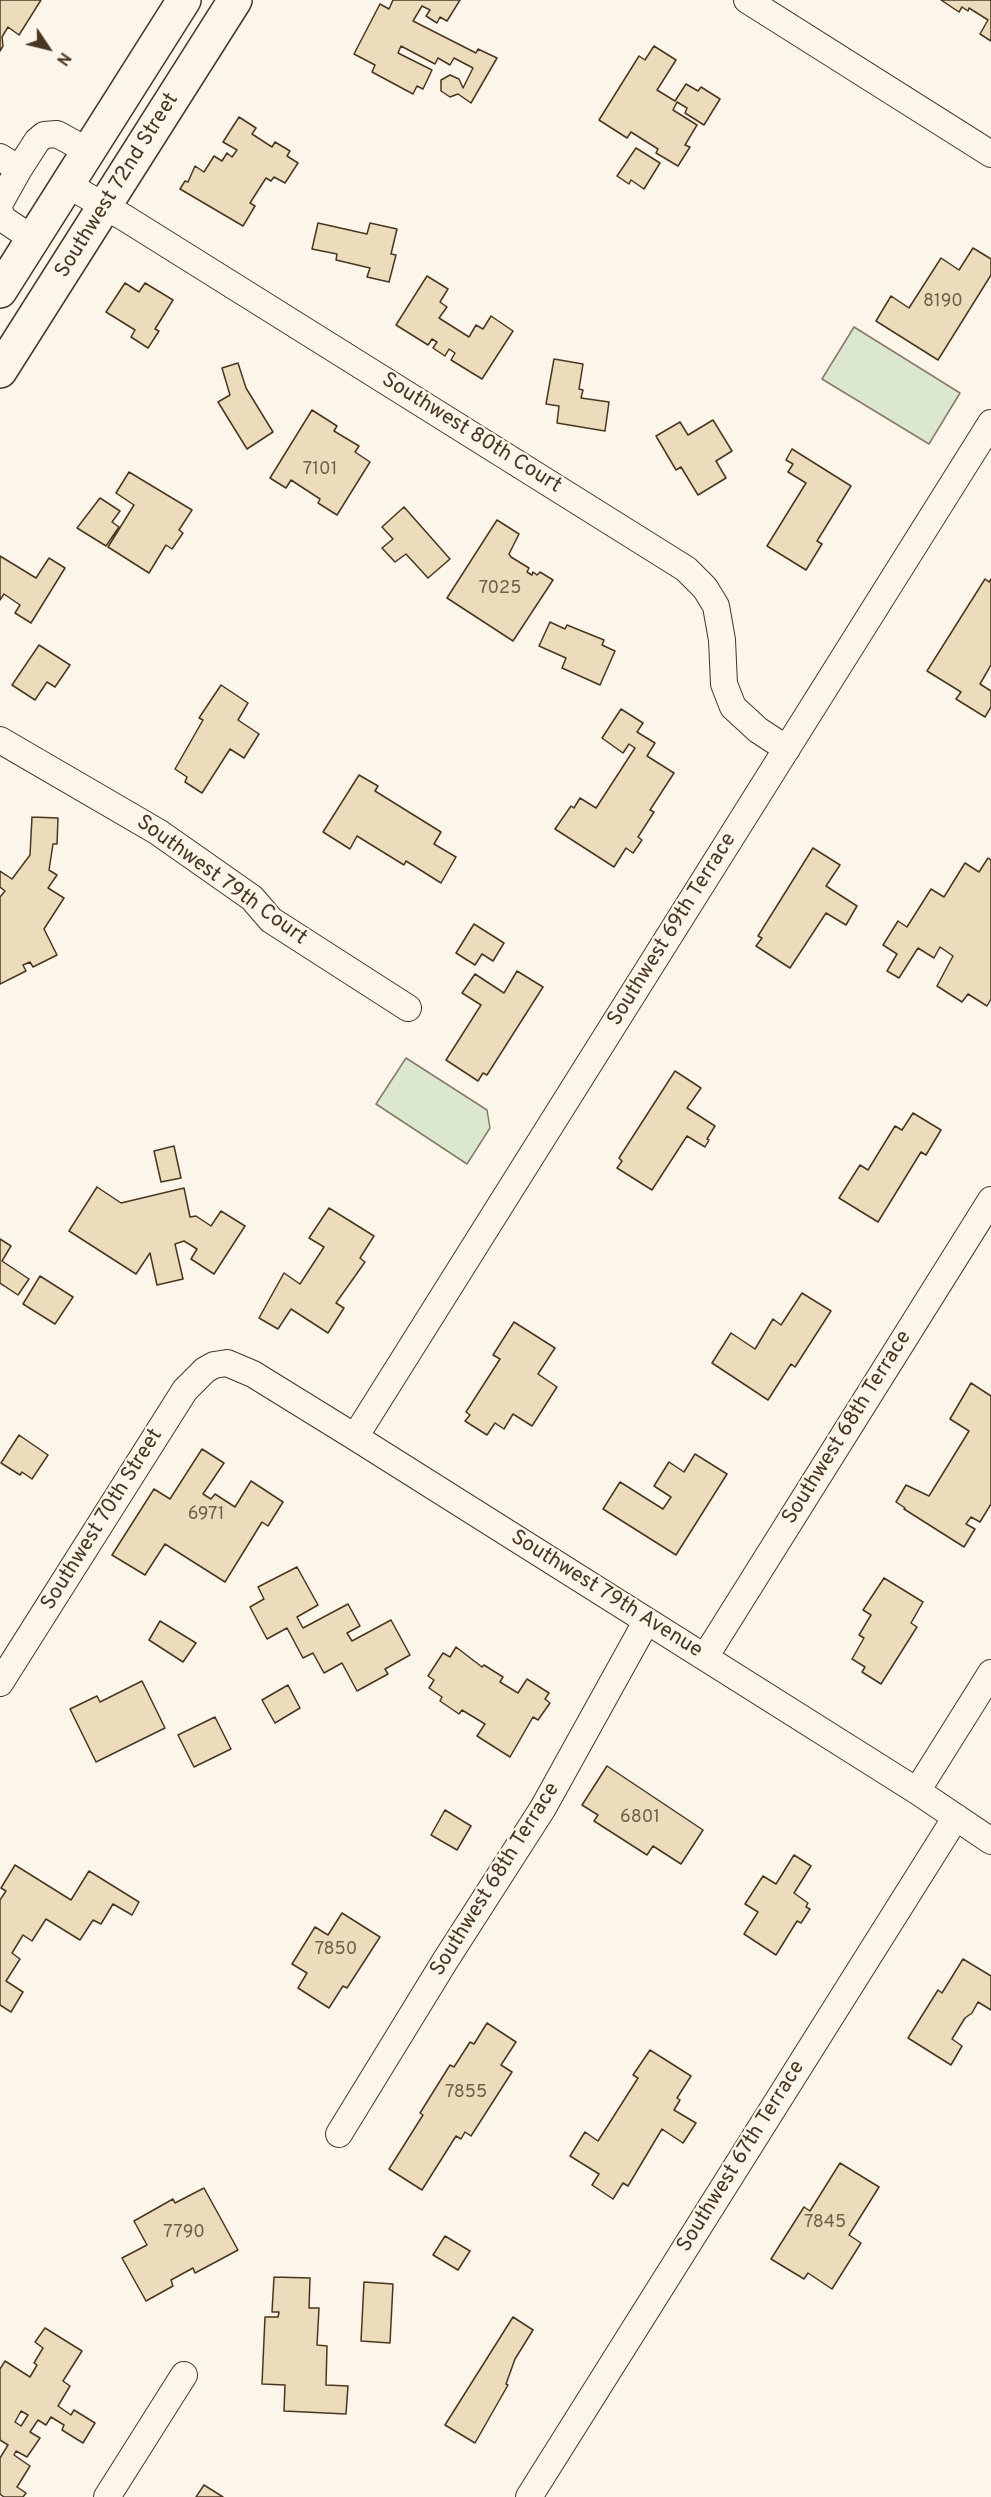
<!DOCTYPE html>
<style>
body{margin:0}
#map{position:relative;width:991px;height:2497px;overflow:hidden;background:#fbf6e9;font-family:Overpass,sans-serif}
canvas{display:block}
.north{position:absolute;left:18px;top:18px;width:60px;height:60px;-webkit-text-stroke:4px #fbf6e9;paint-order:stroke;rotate:125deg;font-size:16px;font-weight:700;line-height:24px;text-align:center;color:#4a3520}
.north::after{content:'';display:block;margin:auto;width:21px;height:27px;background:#4a3520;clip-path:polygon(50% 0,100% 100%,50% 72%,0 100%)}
</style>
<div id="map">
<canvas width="991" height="2497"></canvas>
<div class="north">N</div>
</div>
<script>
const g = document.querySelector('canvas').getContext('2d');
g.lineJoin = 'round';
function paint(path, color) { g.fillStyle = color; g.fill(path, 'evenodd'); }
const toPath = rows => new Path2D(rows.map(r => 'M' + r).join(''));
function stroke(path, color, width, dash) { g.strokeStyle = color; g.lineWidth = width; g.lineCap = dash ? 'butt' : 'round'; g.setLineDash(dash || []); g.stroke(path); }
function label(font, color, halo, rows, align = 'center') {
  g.font = font + ' Overpass,sans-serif'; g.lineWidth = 4.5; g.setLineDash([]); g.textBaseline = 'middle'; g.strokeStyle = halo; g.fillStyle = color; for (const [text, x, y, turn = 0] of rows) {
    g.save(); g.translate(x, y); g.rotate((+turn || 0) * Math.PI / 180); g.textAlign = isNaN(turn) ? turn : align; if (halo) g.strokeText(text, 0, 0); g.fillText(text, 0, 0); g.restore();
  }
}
const green = toPath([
 [854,327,960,393,929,444,822,379,854,327],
 [406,1058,487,1110,490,1128,467,1164,376,1104,406,1058]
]);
paint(green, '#dce7d0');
stroke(green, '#887966', 1.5);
const building = toPath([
 [0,0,41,0,19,35,8,27,2,37,3,46,0,51,0,0],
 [393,0,460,0,447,21,440,17,437,23,426,16,430,10,422,6,413,21,476,53,478,49,497,58,471,103,458,94,450,97,441,91,441,80,450,75,459,79,463,88,473,68,454,58,450,65,438,58,435,64,401,46,398,53,432,70,423,89,417,86,413,94,372,72,375,65,354,54,380,4,389,9,393,0],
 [941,0,991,0,991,41,980,34,988,20,969,8,968,11,962,7,959,12,941,0],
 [654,46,676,60,657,90,675,101,686,84,698,91,701,87,720,99,704,125,685,113,687,108,677,102,673,110,697,125,685,145,690,147,678,166,656,153,658,149,631,132,627,138,599,120,639,56,645,60,654,46],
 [239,117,256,128,252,134,272,147,275,142,290,151,287,156,298,163,285,183,274,177,271,181,266,178,250,203,255,206,243,226,180,189,185,181,188,182,195,166,204,172,214,156,222,161,227,153,232,157,237,150,223,142,239,117],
 [636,148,660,163,644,189,631,180,629,184,617,176,636,148],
 [318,223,367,234,370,223,397,229,391,254,396,255,389,282,367,277,370,268,336,260,337,254,312,249,318,223],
 [973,248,991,259,991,275,938,360,876,321,891,296,909,308,941,258,959,270,973,248],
 [427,276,448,289,440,302,447,307,439,318,469,337,476,325,483,329,491,316,513,331,482,379,451,360,455,353,449,349,445,356,433,348,437,342,432,339,428,345,396,325,427,276],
 [125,283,139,292,145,283,173,300,155,329,159,331,148,348,131,337,135,330,106,312,125,283],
 [554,359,583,364,579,389,583,390,581,398,609,402,605,431,557,423,559,406,546,404,554,359],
 [238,363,246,388,273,432,247,449,218,402,230,395,222,368,238,363],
 [312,410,337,426,334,431,359,446,355,452,370,462,337,515,318,503,320,499,291,480,286,488,270,478,312,410],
 [713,420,732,451,716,461,726,478,698,495,681,467,676,470,656,436,680,422,688,435,713,420],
 [792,449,851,486,817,541,822,544,806,570,767,546,806,483,788,472,793,464,786,460,792,449],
 [129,472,192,510,179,530,183,533,172,549,166,545,149,573,108,547,134,505,116,493,129,472],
 [100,498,120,511,112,522,119,527,106,546,77,528,100,498],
 [404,507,450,559,428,578,406,554,395,562,382,548,393,539,382,527,404,507],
 [497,520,519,534,509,554,511,557,529,568,527,572,532,575,533,572,537,575,540,572,553,580,513,641,447,598,497,520],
 [0,556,36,578,49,558,65,568,31,623,15,613,20,605,4,594,0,600,0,556],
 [985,579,989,582,991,579,991,665,980,684,991,691,991,707,985,717,956,699,961,692,927,671,985,579],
 [550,622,565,629,567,625,604,640,602,645,615,651,600,685,562,668,566,658,539,646,550,622],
 [39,645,70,665,55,687,47,682,35,700,12,685,39,645],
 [221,685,248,703,238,720,259,734,244,758,230,749,202,793,185,782,187,777,175,769,203,720,199,718,221,685],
 [621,709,643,723,637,732,655,743,647,756,674,773,650,810,654,812,638,837,642,840,633,853,626,848,614,867,555,829,571,806,574,808,580,798,596,808,635,748,629,744,623,753,602,738,621,709],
 [359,775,378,786,375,791,441,832,434,844,456,857,441,883,406,861,404,865,357,836,350,849,323,832,359,775],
 [32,817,58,818,57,844,53,844,49,870,57,875,48,888,64,898,44,929,57,955,33,967,30,962,23,965,26,971,0,984,0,897,5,891,0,887,0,871,12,879,30,855,32,817],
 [813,848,840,865,826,886,857,906,846,925,826,913,790,968,756,946,762,938,758,936,813,848],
 [988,858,991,860,991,999,987,1006,968,994,962,1002,937,986,953,956,940,947,934,958,918,948,899,978,887,971,897,954,883,945,898,921,907,927,931,889,944,897,965,863,979,872,988,858],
 [474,924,504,943,493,961,482,954,475,965,456,953,474,924],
 [517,971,543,987,487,1075,483,1073,478,1081,446,1060,481,1005,462,993,475,974,504,993,517,971],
 [675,1071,701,1088,687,1108,715,1126,707,1139,709,1140,705,1147,687,1136,652,1190,617,1168,622,1161,619,1158,675,1071],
 [913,1113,941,1130,926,1155,921,1152,878,1222,839,1198,860,1165,868,1170,895,1126,902,1130,913,1113],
 [174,1146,181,1178,161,1182,154,1151,174,1146],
 [97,1187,121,1203,184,1188,190,1217,196,1216,211,1226,221,1211,245,1226,214,1274,191,1259,197,1249,184,1241,175,1244,183,1279,157,1285,150,1253,136,1274,69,1231,97,1187],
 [329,1208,374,1236,360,1258,365,1262,336,1303,344,1308,328,1333,291,1309,278,1329,259,1318,284,1273,300,1284,324,1247,309,1238,329,1208],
 [0,1239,11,1246,2,1261,29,1279,18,1295,0,1283,0,1239],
 [40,1276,73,1297,55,1324,23,1304,40,1276],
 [802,1293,831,1311,795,1367,791,1364,768,1400,712,1363,731,1333,755,1349,773,1319,781,1325,802,1293],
 [514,1322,555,1348,538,1374,557,1387,532,1426,513,1414,504,1429,495,1423,487,1435,465,1421,470,1415,466,1412,500,1359,493,1355,514,1322],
 [971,1383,991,1396,991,1504,980,1522,971,1517,966,1524,975,1529,964,1547,904,1509,905,1508,896,1502,906,1485,929,1496,969,1431,950,1419,971,1383],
 [19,1435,48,1455,32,1479,22,1472,20,1475,1,1463,19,1435],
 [202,1449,224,1463,203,1494,211,1499,215,1494,235,1507,251,1481,283,1502,268,1526,262,1522,225,1582,165,1544,145,1575,112,1555,154,1489,170,1499,202,1449],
 [695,1454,727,1474,676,1555,603,1509,620,1482,663,1509,671,1497,654,1486,669,1462,684,1472,695,1454],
 [297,1567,318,1605,297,1617,303,1628,348,1604,360,1626,347,1633,352,1641,391,1620,410,1655,385,1669,388,1674,357,1691,342,1663,324,1673,313,1653,303,1658,287,1628,267,1639,250,1607,264,1599,258,1587,297,1567],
 [884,1578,923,1602,911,1623,917,1627,881,1684,862,1672,865,1667,852,1659,864,1638,859,1635,871,1615,863,1610,884,1578],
 [160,1621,196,1643,183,1662,149,1640,160,1621],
 [456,1647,482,1667,484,1665,503,1677,500,1682,518,1693,527,1679,549,1693,545,1699,550,1703,538,1720,533,1717,510,1757,477,1736,485,1724,462,1710,459,1714,440,1701,442,1697,429,1688,434,1680,428,1676,443,1653,450,1657,456,1647],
 [142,1681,165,1728,96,1762,70,1709,97,1696,100,1702,142,1681],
 [288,1685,300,1708,275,1723,262,1700,288,1685],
 [215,1717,231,1749,194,1767,178,1735,215,1717],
 [607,1766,703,1830,681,1864,653,1846,647,1855,594,1821,598,1815,582,1805,607,1766],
 [445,1810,471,1826,457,1850,431,1835,445,1810],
 [794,1855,811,1866,794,1893,808,1903,806,1907,810,1909,801,1923,797,1921,776,1955,744,1934,758,1912,745,1904,763,1876,776,1884,794,1855],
 [15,1865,71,1900,89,1871,139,1902,132,1915,113,1904,101,1924,93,1920,80,1940,46,1919,32,1941,23,1935,12,1953,20,1959,6,1981,23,1992,11,2012,0,2005,0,1900,6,1891,1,1888,15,1865],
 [342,1913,380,1937,347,1988,343,1986,329,2008,298,1988,307,1973,292,1964,315,1927,328,1935,342,1913],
 [963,1959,991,1976,991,2010,978,2002,972,2013,965,2018,952,2039,962,2046,951,2065,908,2038,938,1990,942,1993,963,1959],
 [487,2023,516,2042,501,2065,512,2072,471,2136,465,2132,461,2139,456,2136,422,2190,389,2169,423,2115,420,2113,450,2065,454,2067,470,2042,474,2044,487,2023],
 [650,2050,691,2076,677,2098,680,2100,674,2110,696,2123,683,2143,662,2129,628,2186,623,2183,613,2199,592,2185,599,2174,570,2156,585,2132,598,2141,638,2078,633,2075,650,2050],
 [840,2163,879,2187,849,2235,861,2243,832,2289,808,2273,804,2279,771,2259,804,2207,810,2211,840,2163],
 [204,2188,238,2250,195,2273,193,2268,171,2280,173,2286,146,2301,122,2258,147,2245,134,2221,173,2199,175,2203,204,2188],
 [445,2236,470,2251,458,2270,433,2255,445,2236],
 [274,2277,310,2278,309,2308,319,2308,317,2345,327,2346,326,2385,348,2386,346,2414,284,2411,285,2385,262,2384,265,2317,278,2317,279,2312,272,2312,274,2277],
 [364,2282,393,2284,390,2343,361,2341,364,2282],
 [513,2317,533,2330,515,2359,506,2384,508,2385,475,2443,445,2425,513,2317],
 [45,2328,82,2351,63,2381,70,2386,58,2406,71,2415,74,2410,95,2423,83,2443,62,2430,64,2425,51,2417,46,2425,38,2420,30,2432,40,2438,27,2457,16,2451,14,2455,30,2466,17,2487,26,2493,23,2497,4,2497,0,2494,0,2458,8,2445,0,2440,0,2369,5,2361,30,2377,37,2365,34,2363,43,2348,35,2342,45,2328],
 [21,2411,28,2415,21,2426,15,2422,21,2411],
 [204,2485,223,2497,196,2497,204,2485]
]);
paint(building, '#ecdcbc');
stroke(building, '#4a3520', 1.5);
const minor = toPath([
 [747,0,991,154],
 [0,157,19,169],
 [68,185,125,218,686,569,705,588,716,606,722,640,724,684,733,707,758,730,787,749],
 [0,203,19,169,37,141,44,135,57,134,88,151],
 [0,212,3,219,33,239],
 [0,740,158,832,252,898,271,920,408,1008],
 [355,1437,991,423],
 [705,1657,991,1200],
 [0,1683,185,1390,205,1370,214,1365,227,1363,253,1374,355,1437,917,1791,991,1841],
 [917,1791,991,1673],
 [339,2134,445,1961,543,1808,646,1622],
 [107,2497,184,2375],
 [529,2497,956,1817]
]);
const major = toPath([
 [0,291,184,0],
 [0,371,235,0]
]);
stroke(minor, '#4a3520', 28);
stroke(major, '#4a3520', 36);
stroke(minor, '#fbf6e9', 26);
stroke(major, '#fbf6e9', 33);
label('18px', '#725f47', null, [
 ["8190",943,302],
 ["7101",320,470],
 ["7025",500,589],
 ["6971",206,1515],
 ["6801",640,1818],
 ["7850",336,1950],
 ["7855",466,2093],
 ["7845",825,2223],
 ["7790",184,2233]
]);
label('21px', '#4a3520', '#fbf6e9', [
 ["Southwest 72nd Street",118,186,-58],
 ["Southwest 80th Court",471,434,32],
 ["Southwest 79th Court",221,881,36],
 ["Southwest 69th Terrace",673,930,-58],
 ["Southwest 68th Terrace",848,1428,-58],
 ["Southwest 70th Street",103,1520,-58],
 ["Southwest 79th Avenue",606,1595,32],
 ["Southwest 68th Terrace",496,1880,-58],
 ["Southwest 67th Terrace",742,2157,-58]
]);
</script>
